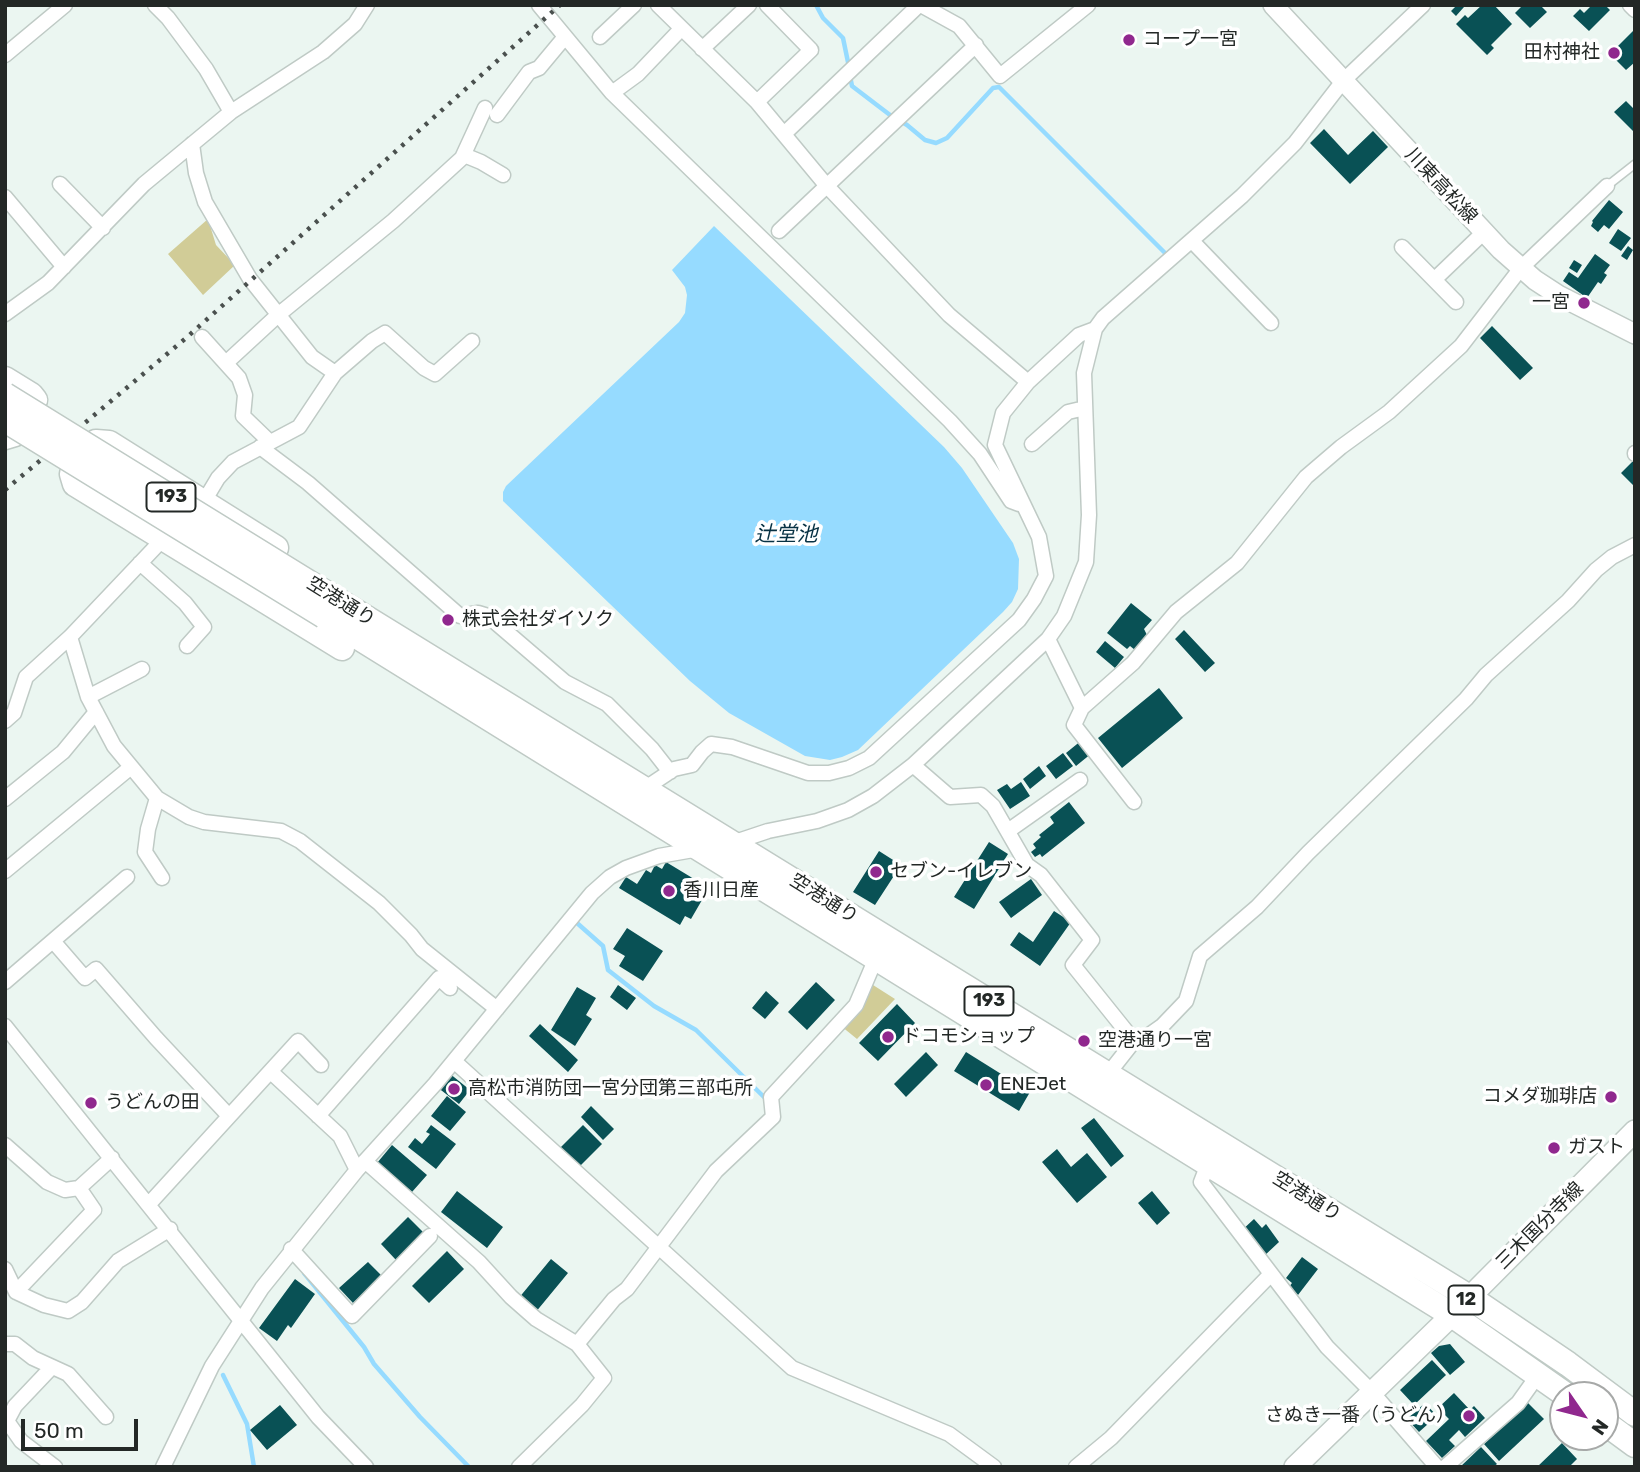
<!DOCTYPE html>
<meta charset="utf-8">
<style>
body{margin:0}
#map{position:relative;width:1640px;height:1472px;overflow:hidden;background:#ebf6f1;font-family:Rubik,sans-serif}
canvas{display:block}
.frame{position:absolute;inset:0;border:7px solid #232826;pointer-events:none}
.north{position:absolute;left:1549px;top:1381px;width:70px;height:70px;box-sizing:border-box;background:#fff;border:2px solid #a7a9a8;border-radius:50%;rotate:125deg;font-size:19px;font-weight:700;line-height:28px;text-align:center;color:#232826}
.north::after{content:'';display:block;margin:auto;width:24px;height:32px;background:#90288e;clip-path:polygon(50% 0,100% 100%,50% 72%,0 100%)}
.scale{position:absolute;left:21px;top:1419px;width:117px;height:32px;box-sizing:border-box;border:4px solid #232826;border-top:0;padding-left:9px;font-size:21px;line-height:24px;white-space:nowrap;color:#232826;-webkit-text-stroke:5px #fff;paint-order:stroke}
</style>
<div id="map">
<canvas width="1640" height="1472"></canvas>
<div class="frame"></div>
<div class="north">N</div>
<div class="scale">50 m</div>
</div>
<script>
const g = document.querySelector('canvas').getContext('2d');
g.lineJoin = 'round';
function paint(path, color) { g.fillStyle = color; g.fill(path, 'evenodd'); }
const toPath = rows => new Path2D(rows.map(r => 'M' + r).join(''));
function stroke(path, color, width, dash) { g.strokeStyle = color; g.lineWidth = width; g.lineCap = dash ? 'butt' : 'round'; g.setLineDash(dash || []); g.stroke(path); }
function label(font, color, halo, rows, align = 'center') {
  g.font = font + ' Rubik,"Noto Sans JP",sans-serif'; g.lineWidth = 7; g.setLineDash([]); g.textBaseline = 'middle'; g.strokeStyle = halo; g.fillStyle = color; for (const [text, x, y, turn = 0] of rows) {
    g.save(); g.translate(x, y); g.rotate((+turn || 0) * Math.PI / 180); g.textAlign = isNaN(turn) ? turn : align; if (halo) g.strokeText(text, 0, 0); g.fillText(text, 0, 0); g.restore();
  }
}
paint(toPath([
 [208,219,216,245,235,265,203,295,168,254],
 [873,985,895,999,857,1039,841,1026,863,1006]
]), '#d1cc97');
paint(toPath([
 [714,226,944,447,962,468,1013,543,1019,559,1018,589,1012,602,1003,612,858,750,842,757,830,760,805,756,729,713,690,681,503,501,503,492,506,486,679,322,685,313,687,295,685,287,672,270]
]), '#96dbff');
stroke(toPath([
 [816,5,823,18,843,38,849,67],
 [850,76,852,86,890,115,907,125,925,140,936,143,947,138,993,88,999,87,1165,253],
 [577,923,603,946,608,970,654,1006,696,1030,766,1099],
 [304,1273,364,1347,374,1364,420,1417,469,1467],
 [223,1375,247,1424,254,1467]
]), '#96dbff', 4.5);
paint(toPath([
 [1457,5,1464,7,1456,16,1451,11],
 [1482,5,1494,5,1512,24,1491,45,1494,48,1487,55,1456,24,1465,15,1468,18],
 [1523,5,1540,5,1547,12,1530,28,1515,13],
 [1592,5,1605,5,1610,10,1589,31,1573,16,1580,9,1584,13],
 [1635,29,1635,62,1626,70,1610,54],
 [1626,101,1635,110,1635,133,1614,112],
 [1324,129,1348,155,1373,131,1388,147,1350,184,1310,143],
 [1609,200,1623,212,1609,229,1604,225,1598,232,1591,226,1593,222,1592,221],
 [1618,229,1631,238,1621,251,1609,243],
 [1628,246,1633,250,1627,260,1621,256],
 [1595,254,1610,265,1604,273,1607,275,1601,284,1598,282,1587,298,1563,281,1569,272,1578,278],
 [1574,260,1582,265,1577,273,1569,268],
 [1492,326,1533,368,1520,380,1480,338],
 [1633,461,1635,463,1635,487,1621,473],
 [1131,603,1152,620,1144,629,1147,635,1135,650,1130,646,1127,649,1107,633],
 [1184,630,1215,663,1205,672,1175,639],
 [1105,641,1124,657,1115,668,1096,652],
 [1159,688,1183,718,1122,768,1098,738],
 [1082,740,1092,753,1076,766,1066,753],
 [1063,753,1073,766,1056,779,1046,766],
 [1039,766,1046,776,1030,789,1023,779],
 [1021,782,1030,796,1010,809,997,790,1007,784,1011,789],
 [1069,802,1085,823,1042,857,1040,854,1035,857,1031,852,1036,848,1033,844,1041,837,1039,835,1054,823,1050,817],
 [989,842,1008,854,974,909,954,897],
 [879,851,901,865,875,905,853,892],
 [666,862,709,888,691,919,685,916,680,925,619,888,626,877,637,884,646,870,651,873,655,865,662,869],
 [1031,879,1042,895,1011,918,999,902],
 [1054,911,1071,922,1040,966,1010,945,1019,932,1033,942],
 [627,928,663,951,643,981,619,966,625,956,613,949],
 [816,982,835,1000,807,1030,788,1012],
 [618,985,636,998,627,1010,610,997],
 [577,987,596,998,586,1015,592,1019,575,1046,551,1030],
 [766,991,779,1003,765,1019,752,1008],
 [897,1004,915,1023,878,1061,859,1043],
 [540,1024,578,1060,568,1072,529,1036],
 [926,1052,938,1065,906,1097,894,1084],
 [966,1052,1030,1092,1019,1111,954,1071],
 [449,1073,470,1090,459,1104,437,1087],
 [447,1096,466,1112,450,1131,431,1116],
 [591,1106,614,1129,603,1140,581,1117],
 [1094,1118,1124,1156,1111,1167,1081,1128],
 [431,1125,456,1144,436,1169,408,1147,415,1138,422,1144,430,1134,426,1132],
 [583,1125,602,1144,579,1167,560,1148],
 [392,1145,427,1175,412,1192,377,1163],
 [1057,1149,1071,1167,1087,1153,1107,1177,1077,1203,1042,1162],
 [457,1191,503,1227,487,1248,441,1212],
 [1152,1191,1170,1213,1157,1225,1138,1203],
 [408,1217,424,1233,396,1260,381,1244],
 [1254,1219,1262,1228,1266,1224,1279,1242,1263,1257,1240,1232],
 [447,1251,464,1269,429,1303,412,1286],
 [1302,1257,1318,1269,1298,1295,1289,1287,1292,1283,1286,1278],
 [551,1259,568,1273,535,1313,518,1299],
 [368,1262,382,1276,353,1303,339,1288],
 [295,1279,315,1294,291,1328,288,1325,277,1341,259,1328],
 [1450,1344,1465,1362,1450,1375,1431,1353,1439,1346],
 [1432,1360,1446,1375,1414,1405,1400,1390],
 [1454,1393,1470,1410,1474,1406,1485,1418,1465,1437,1459,1430,1449,1440,1455,1446,1442,1458,1426,1441,1449,1419,1438,1408],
 [1425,1403,1437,1416,1419,1432,1407,1419],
 [1528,1403,1544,1419,1499,1461,1484,1444],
 [280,1405,297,1425,267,1450,250,1430],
 [1562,1443,1577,1459,1569,1467,1537,1467],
 [1481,1447,1497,1464,1493,1467,1460,1467]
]), '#095155');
const lane = toPath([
 [1607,186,1635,164]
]);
const street = toPath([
 [155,5,168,18,206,69,231,112],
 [539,5,612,93,950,421,980,454,1011,501,1019,504],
 [658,5,757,102,826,185,949,315,1028,382],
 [921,5,959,26,1000,76,1088,5],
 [1630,5,1635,10],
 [600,37,634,5],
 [702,49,749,5],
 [5,55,65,5],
 [612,93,638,74,681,29],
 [757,102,811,50,767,5],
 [497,115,529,72,539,68,564,38],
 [784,134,919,5],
 [192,144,196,173,205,202,250,279,312,357,335,373],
 [464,155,481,162,503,175],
 [60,184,103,228],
 [5,197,64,267],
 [779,231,976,45],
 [1192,241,1271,323],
 [1402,247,1456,302],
 [1435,279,1484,232],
 [5,314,48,283,144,184,231,112,323,52,355,24,367,5],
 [202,337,239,378,245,395,243,416,270,442],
 [227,362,278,315,393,221,462,158,485,108],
 [1032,444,1068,412,1085,408],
 [260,447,308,483,460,616,478,613,488,616,565,682,607,704,652,749,670,772],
 [1635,453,1635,454],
 [203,503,218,478,233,462,299,427,335,373,372,341,385,333,424,368,435,374,472,341],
 [140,563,185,603,204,627,187,646],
 [70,637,88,697,96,712,114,746,157,798,189,817,204,822,281,831,300,841,379,903,411,935,422,949,497,1009],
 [1048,639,1082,708],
 [88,697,142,669],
 [5,721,14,713,26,677,70,637,164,538],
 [913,765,950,797,981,795,993,806,1027,865,1041,875,1092,940,1073,965,1134,1041,1108,1074],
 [644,789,674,769,692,765,702,752,711,744,732,747,808,773,829,773,849,768,869,758,1019,620,1034,599,1046,576,1039,537,995,445,1003,413,1028,382,1079,335,1095,329],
 [157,798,148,829,145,852,162,878],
 [5,799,63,752,96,712],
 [1134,802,1074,725,1082,708,1133,663,1176,612,1237,563,1306,477,1341,447,1389,412,1461,346,1521,268,1607,186],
 [1008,831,1080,780],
 [729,844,768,831,817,821,848,810,873,796,913,765,1048,639,1064,616,1086,562,1089,515,1084,373,1095,329,1103,318,1242,196,1295,143,1343,81,1423,5],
 [5,871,131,767],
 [53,941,85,978,96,969,156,1038,229,1116],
 [5,982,127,877],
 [5,1026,318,1417,366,1467],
 [1134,1041,1145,1038,1162,1026,1186,1001,1200,956,1257,907,1308,853,1466,699,1486,675,1568,601,1596,570,1612,557,1635,545],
 [454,1061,792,1368,949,1434,994,1467],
 [271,1072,340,1136,357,1170],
 [318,1116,439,978,450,988],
 [5,1145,47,1182,65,1190,79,1188,94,1210,16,1292],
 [365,1161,479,1262,511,1297,536,1319,577,1344,604,1378,582,1405,519,1467],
 [1208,1164,1201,1182,1327,1347,1372,1392,1437,1467],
 [79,1188,112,1158],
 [149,1204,298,1041,321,1065],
 [291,1249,352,1316,430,1236],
 [5,1269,16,1292,44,1305,68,1311,82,1302,118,1261,170,1229],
 [5,1344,15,1344,33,1358,68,1374,106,1417],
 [577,1344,614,1299,627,1289,716,1171,773,1117,771,1097,856,1005,876,958],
 [52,1367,15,1406,7,1421,21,1441,55,1467],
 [163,1467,212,1366,262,1288,357,1170,435,1084,592,893,610,877,626,868,659,856,699,849],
 [1076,1467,1111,1438,1271,1274],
 [1445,1467,1518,1403,1538,1375]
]);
const secondary = toPath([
 [1273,5,1501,250,1535,280,1558,295,1635,334]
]);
const primary = toPath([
 [1295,1467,1452,1315,1635,1131]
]);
const highway = toPath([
 [5,379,31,395,35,400,15,434,5,437],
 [276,548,109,443,96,442,72,474,75,484,342,648],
 [337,600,1469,1297,1568,1364,1635,1414],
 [324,616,1452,1315,1566,1395],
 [1605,1423,1635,1445]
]);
stroke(lane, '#bfcac5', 10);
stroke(street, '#bfcac5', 17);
stroke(secondary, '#bfcac5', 22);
stroke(primary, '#bfcac5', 24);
stroke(highway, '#bfcac5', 27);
stroke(lane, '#fff', 7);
stroke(street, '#fff', 14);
stroke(secondary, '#fff', 19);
stroke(primary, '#fff', 21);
stroke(highway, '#fff', 24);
stroke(toPath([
 [5,490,186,338,560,5]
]), '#4a504e', 4.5, [3.5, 7]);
const highwayBridge = toPath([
 [5,395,337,600],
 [5,420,324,616]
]);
stroke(highwayBridge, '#bfcac5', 27, []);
stroke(highwayBridge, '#fff', 24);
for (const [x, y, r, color] of [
 [1129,40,7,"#90288e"],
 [1614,53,7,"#90288e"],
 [1584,303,7,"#90288e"],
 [448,620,7,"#90288e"],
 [876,872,7,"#90288e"],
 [669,891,7,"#90288e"],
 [888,1037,7,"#90288e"],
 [1084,1041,7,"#90288e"],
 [986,1085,7,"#90288e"],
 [454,1089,7,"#90288e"],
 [1611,1097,7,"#90288e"],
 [91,1103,7,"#90288e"],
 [1554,1148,7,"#90288e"],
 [1469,1416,7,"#90288e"]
]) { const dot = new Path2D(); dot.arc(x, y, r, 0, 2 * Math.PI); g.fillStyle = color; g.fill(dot); stroke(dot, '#fff', 2.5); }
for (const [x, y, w] of [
 [171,497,49],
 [989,1001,49],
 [1466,1300,35]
]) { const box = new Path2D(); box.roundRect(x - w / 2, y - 14.5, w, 29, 5); g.fillStyle = '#fff'; g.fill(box); stroke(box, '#232826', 2); }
label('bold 18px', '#232826', null, [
 ["193",171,497],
 ["193",989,1001],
 ["12",1466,1300]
]);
label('19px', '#232826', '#fff', [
 ["コープ一宮",1143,40],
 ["田村神社",1600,53,"right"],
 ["一宮",1570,303,"right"],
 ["株式会社ダイソク",462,620],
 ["セブン-イレブン",890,872],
 ["香川日産",683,891],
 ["ドコモショップ",902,1037],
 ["空港通り一宮",1098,1041],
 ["ENEJet",1000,1085],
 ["高松市消防団一宮分団第三部屯所",468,1089],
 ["コメダ珈琲店",1597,1097,"right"],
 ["うどんの田",105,1103],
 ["ガスト",1568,1148],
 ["さぬき一番（うどん）",1455,1416,"right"]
], 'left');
label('19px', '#232826', '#fff', [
 ["川東高松線",1441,186,47],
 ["空港通り",341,602,32],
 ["空港通り",824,899,32],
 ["空港通り",1307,1197,32],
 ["三木国分寺線",1540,1226,-45]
]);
label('italic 21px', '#073143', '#fff', [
 ["辻堂池",786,535]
]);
</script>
